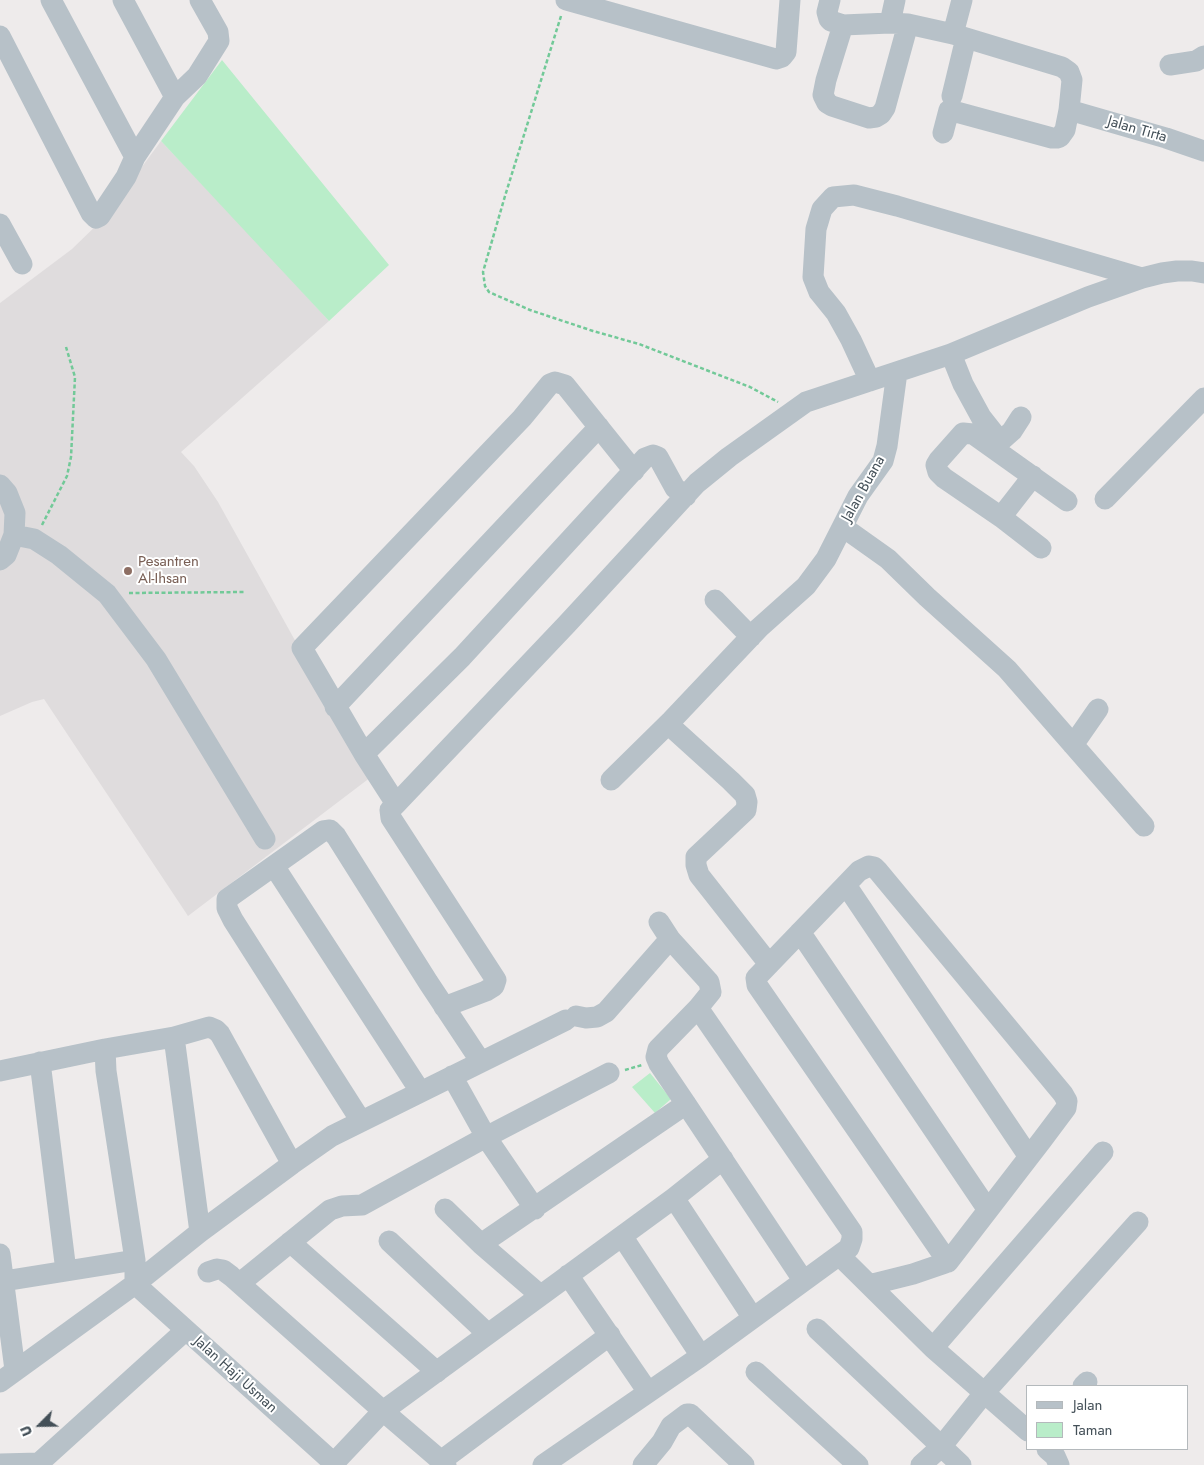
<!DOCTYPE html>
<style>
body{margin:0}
#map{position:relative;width:1204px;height:1465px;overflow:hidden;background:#eeebeb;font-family:Jost,sans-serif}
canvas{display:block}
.legend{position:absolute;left:1026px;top:1385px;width:162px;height:65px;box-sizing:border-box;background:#fff;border:1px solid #b4b9bc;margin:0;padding:6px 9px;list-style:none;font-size:15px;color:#445058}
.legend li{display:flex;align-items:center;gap:10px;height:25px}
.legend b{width:25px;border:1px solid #b4b9bc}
.north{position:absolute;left:15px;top:1400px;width:50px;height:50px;-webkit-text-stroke:4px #fff;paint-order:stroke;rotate:247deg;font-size:14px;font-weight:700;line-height:20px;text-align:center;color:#445058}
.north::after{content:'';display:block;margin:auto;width:18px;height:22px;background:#445058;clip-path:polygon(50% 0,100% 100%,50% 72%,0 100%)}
</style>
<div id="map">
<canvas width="1204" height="1465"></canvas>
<ul class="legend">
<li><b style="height:6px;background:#b7c1c8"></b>Jalan</li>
<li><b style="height:14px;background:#b9edc9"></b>Taman</li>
</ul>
<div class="north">U</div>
</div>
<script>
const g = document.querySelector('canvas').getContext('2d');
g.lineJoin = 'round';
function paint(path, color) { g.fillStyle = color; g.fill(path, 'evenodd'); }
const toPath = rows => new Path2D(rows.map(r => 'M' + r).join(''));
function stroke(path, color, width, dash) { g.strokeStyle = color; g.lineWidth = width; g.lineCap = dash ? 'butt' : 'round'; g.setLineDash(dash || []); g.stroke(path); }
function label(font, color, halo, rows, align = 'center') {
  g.font = font + ' Jost,sans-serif'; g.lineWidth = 4; g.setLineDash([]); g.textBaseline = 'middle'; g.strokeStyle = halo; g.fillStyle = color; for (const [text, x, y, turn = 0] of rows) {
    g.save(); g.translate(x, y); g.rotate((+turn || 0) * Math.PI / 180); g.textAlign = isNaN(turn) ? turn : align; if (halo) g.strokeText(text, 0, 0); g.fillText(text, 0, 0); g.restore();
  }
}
paint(toPath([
 [161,141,272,258,329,321,181,452,194,466,218,502,371,777,188,916,44,699,32,702,0,716,0,303,72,249,105,217]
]), '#dfdcdd');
paint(toPath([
 [222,60,389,265,329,321,161,141],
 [650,1073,671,1099,655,1113,632,1087]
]), '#b9edc9');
stroke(toPath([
 [561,16,505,196,483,272,485,286,489,292,530,310,593,331,639,344,750,387,778,402],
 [42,525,67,476,71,457,75,377,66,347],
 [129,593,245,592],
 [625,1070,642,1065]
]), '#72c998', 2.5, [4, 2.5]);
stroke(toPath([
 [51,0,135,157],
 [123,0,175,97],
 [566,0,776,59,782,57,786,52,790,0],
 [830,0,827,12,829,19,831,21,843,25,826,80,823,95,827,103,832,106,869,118,876,117,881,114,885,108,908,24],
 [890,23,895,0],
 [843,25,890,23,908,24,953,34,1062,67,1069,72,1072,80,1069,110,1065,130,1060,137,1057,138,1052,138,949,110,943,133],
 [953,34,962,0],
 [0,36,91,213,96,218,100,216,126,177,135,157,175,97,197,76,219,41,218,32,200,0],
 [1170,65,1196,61,1204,56],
 [952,96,966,38],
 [1069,110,1166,138,1204,151],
 [0,224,22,264],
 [951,354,963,384,981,417,996,436,998,441,997,449],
 [870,381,851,340,836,313,819,292,813,277,816,229,822,209,833,197,854,195,897,206,1142,278],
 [998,441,1003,439,1012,431,1021,417],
 [634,471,565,385,555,382,550,384,522,418,302,648,364,754,391,796,397,803,567,624,697,483,729,457,806,402,951,354,1088,297,1142,278,1162,273,1177,271,1192,271,1204,273],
 [1033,476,1001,517,1041,548],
 [0,485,7,493,15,513,14,535,6,555,0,560],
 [1105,499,1204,398],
 [1001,517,944,478,938,472,936,465,939,460,963,433,973,434,1067,501],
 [843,527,888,559,927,597,1007,669,1144,826],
 [14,535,34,539,59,555,107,594,156,659,265,839],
 [715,600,751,637],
 [335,707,599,427],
 [668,724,731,781,745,795,747,802,746,810,696,857,696,865,699,875,769,964],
 [1073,745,1098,709],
 [364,754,462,657,645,458,653,455,658,457,675,488,686,496],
 [611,780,671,721,759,628,806,586,826,559,858,496,883,461,887,446,897,372],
 [397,803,390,810,391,818,496,980,494,986,486,991,444,1007],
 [274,866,420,1091],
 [846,885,1029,1157],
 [659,922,670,939,709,982,711,992,698,1008,658,1049,656,1057,659,1064,686,1104,803,1280],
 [800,932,988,1210],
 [576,1016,586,1018,597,1017,606,1012,670,939],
 [174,1037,209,1027,216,1030,220,1034,292,1164],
 [105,1049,174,1037,200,1232],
 [40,1062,66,1271],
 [0,1071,105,1049,106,1071,135,1260,135,1284],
 [452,1076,486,1137,535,1209],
 [361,1121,233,920,227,908,227,899,323,831,330,830,336,836,428,982,481,1062],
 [674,1198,753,1318],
 [445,1209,481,1244,540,1295],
 [622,1236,701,1356],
 [389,1241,488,1334],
 [290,1242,437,1372],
 [481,1244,686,1104],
 [0,1254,15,1370],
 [840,1256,933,1348,1028,1431],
 [208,1272,217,1269,223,1270,231,1276,383,1411,446,1465],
 [568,1275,648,1392],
 [4,1281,135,1260],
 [240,1283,330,1210,342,1206,362,1205,486,1137,609,1073],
 [135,1284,336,1465],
 [869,1285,913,1274,948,1262,1042,1140,1066,1108,1067,1101,1063,1094,878,871,874,867,869,866,859,871,756,978,757,985,948,1262],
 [817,1329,961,1465],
 [933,1348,1103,1152],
 [756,1372,858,1465],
 [0,1382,135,1284,200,1232,292,1164,332,1136,566,1020],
 [1083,1386,1087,1382],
 [1047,1449,1055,1456,1059,1465],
 [441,1461,610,1335],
 [334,1463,383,1411,674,1198,723,1159],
 [0,1464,39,1463,186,1330],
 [543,1465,701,1356,849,1248,852,1239,852,1232,698,1008],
 [643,1465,662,1442,671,1426,687,1414,690,1414,744,1465],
 [921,1465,941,1447,985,1392,1138,1222]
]), '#b7c1c8', 21);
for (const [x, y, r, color] of [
 [128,571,5,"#8d6e63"]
]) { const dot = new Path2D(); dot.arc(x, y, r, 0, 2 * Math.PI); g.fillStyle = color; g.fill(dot); stroke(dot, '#fff', 2); }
label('15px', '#445058', '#fff', [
 ["Jalan Tirta",1137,130,16],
 ["Jalan Buana",864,489,-61],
 ["Jalan Haji Usman",235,1375,42]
]);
label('15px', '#785e54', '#fff', [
 ["Pesantren",138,562],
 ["Al-Ihsan",138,579]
], 'left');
</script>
